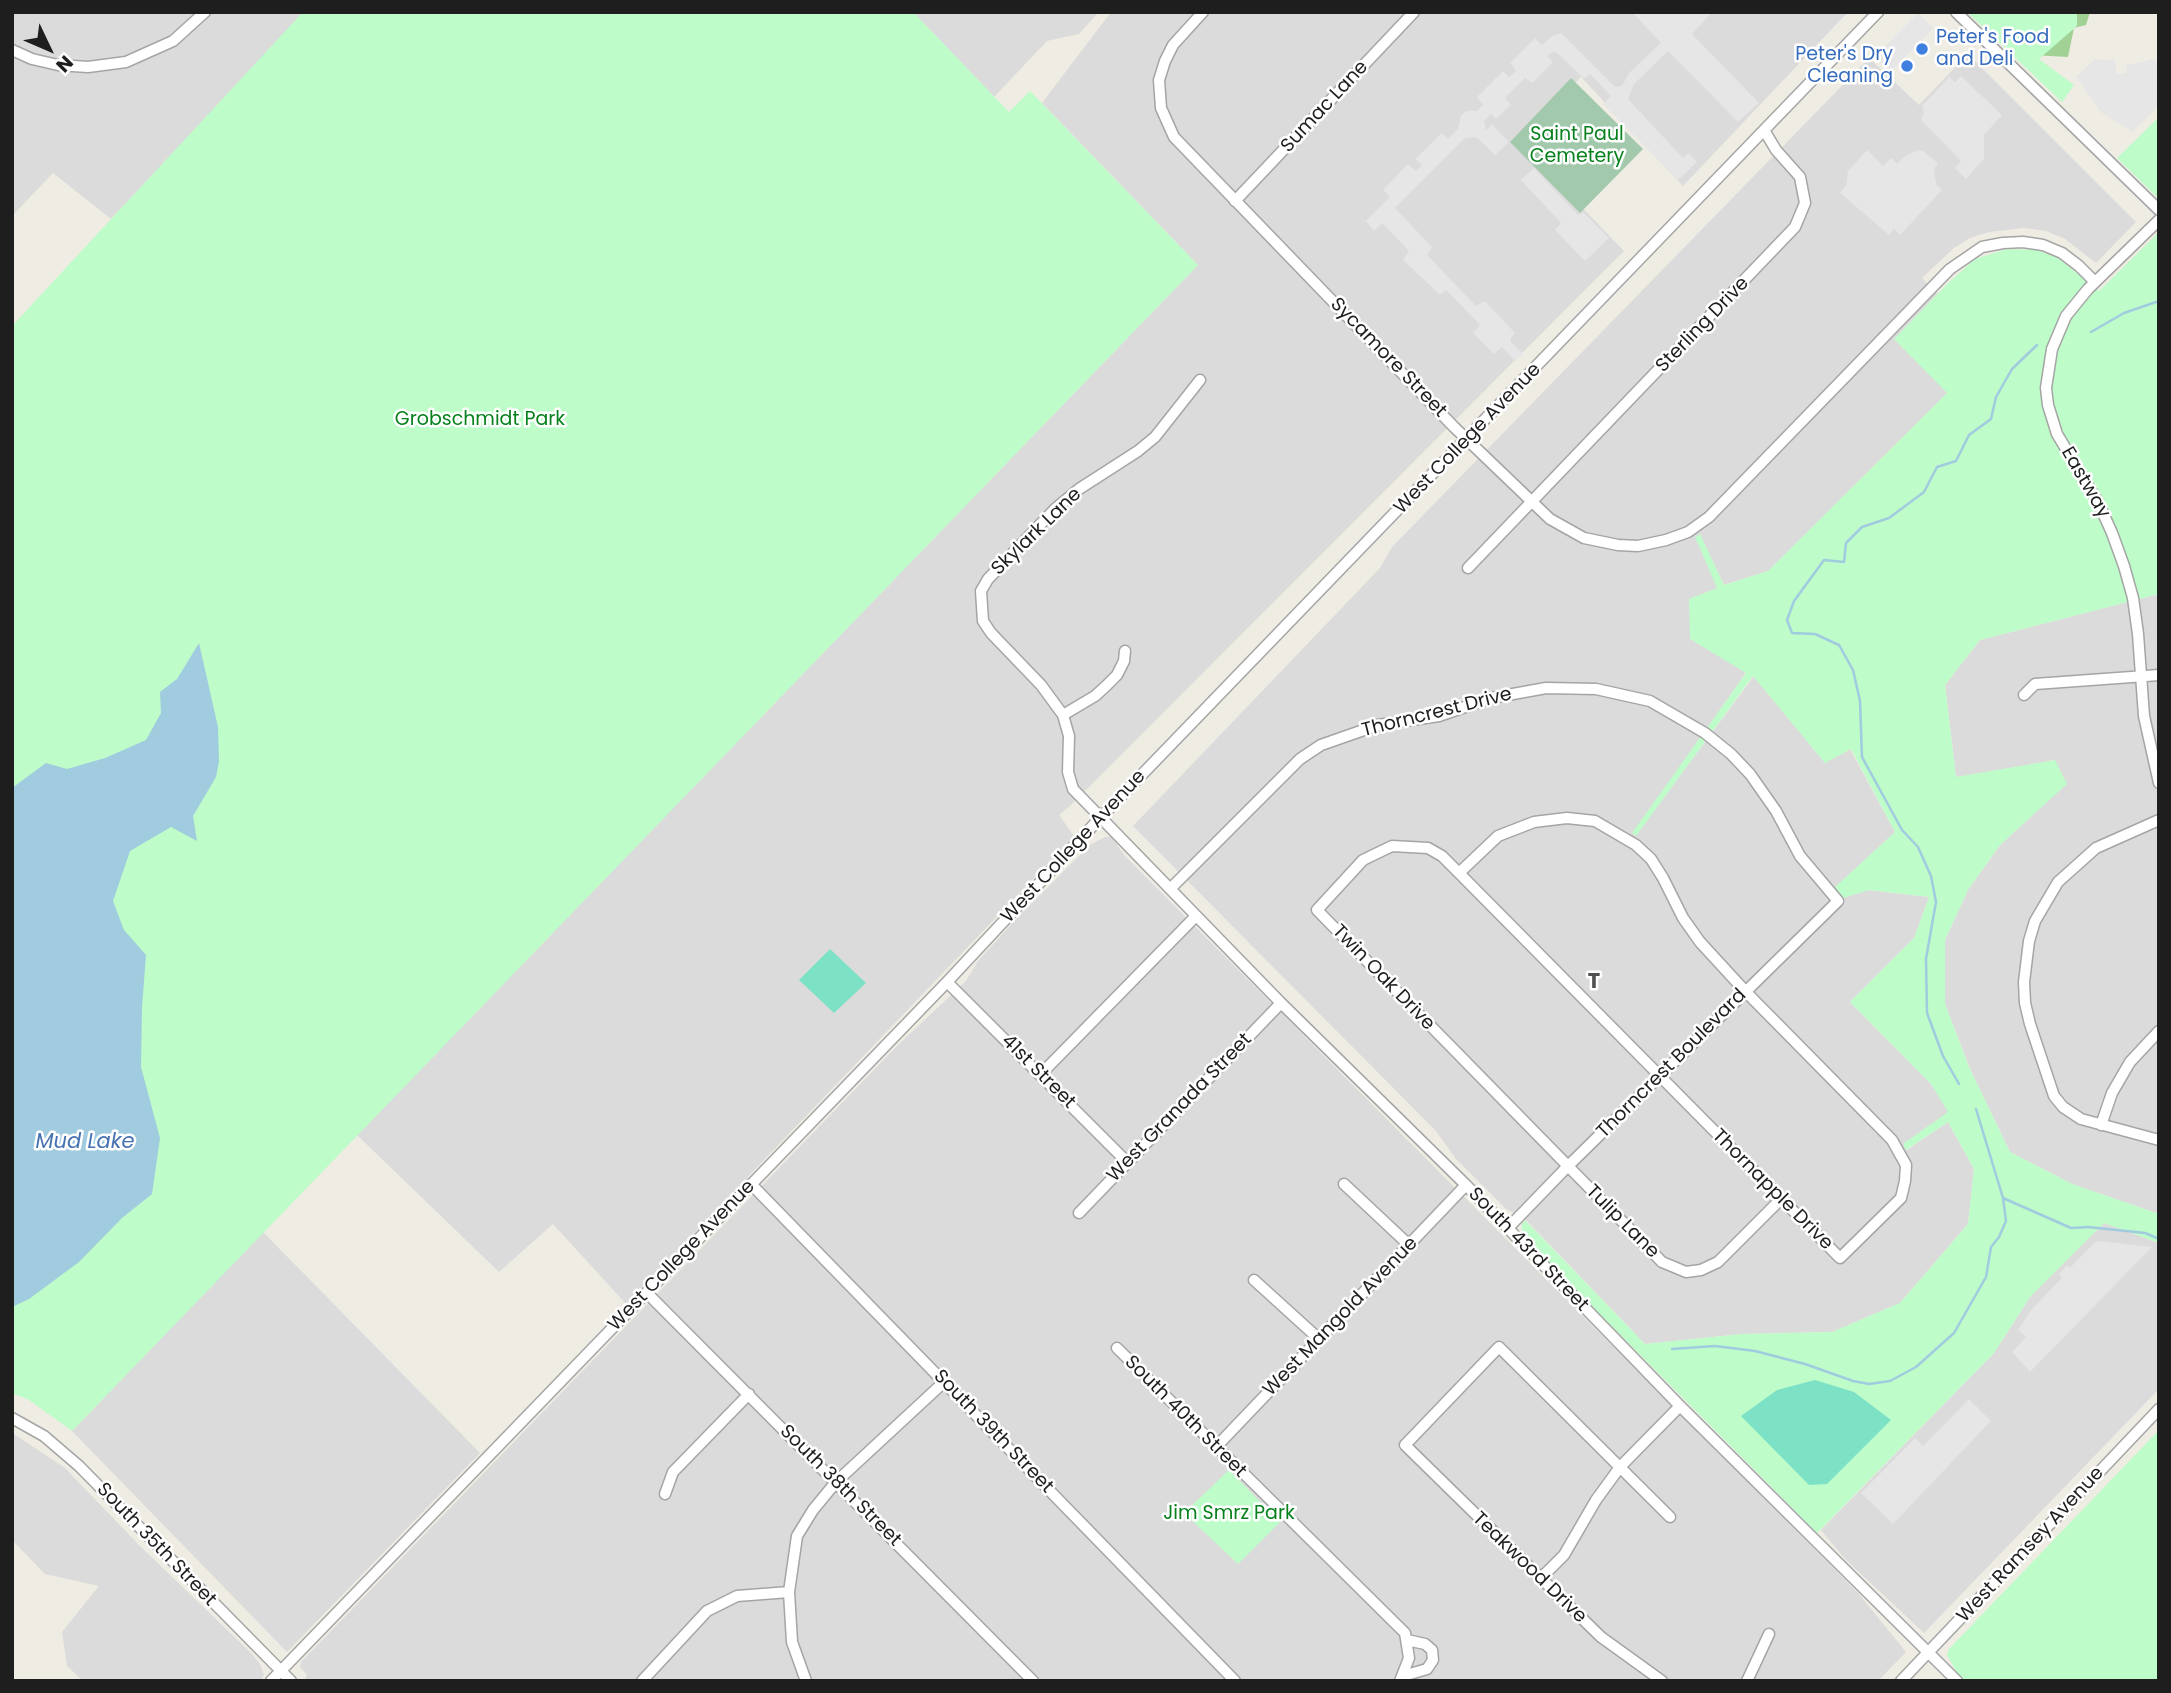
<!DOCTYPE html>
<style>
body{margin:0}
#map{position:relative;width:2171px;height:1693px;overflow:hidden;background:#efece3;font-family:Poppins,sans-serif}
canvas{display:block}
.frame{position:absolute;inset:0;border:14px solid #1e1e1e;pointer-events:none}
.north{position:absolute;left:14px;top:14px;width:70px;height:70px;-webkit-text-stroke:5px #fff;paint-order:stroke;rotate:134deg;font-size:19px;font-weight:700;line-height:28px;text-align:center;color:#1e1e1e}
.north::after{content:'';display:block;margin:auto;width:24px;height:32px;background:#1e1e1e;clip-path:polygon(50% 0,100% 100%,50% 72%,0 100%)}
</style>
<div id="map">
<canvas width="2171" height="1693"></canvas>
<div class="frame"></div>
<div class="north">N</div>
</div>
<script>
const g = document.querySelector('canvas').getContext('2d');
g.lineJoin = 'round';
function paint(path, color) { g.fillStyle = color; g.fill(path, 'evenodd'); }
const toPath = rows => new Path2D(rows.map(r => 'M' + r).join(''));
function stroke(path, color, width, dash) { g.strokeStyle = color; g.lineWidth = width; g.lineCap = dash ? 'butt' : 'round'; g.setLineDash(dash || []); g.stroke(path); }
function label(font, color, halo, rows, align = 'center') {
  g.font = font + ' Poppins,sans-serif'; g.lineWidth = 5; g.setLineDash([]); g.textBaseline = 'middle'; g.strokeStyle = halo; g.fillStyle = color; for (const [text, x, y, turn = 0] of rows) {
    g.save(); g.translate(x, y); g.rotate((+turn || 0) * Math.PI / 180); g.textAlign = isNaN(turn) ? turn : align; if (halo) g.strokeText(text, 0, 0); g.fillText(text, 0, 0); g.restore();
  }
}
paint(toPath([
 [12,12,309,12,111,219,53,173,12,216],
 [913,12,1099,12,1079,34,1047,41,994,97],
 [1111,12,1848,12,1683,186,1581,77,1518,141,1624,251,1071,805,1059,815,1074,836,626,1304,553,1224,499,1272,357,1135,1198,265,1042,103],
 [1968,54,2136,222,2096,263,2065,239,2046,231,2024,228,1989,232,1970,238,1954,248,1922,278,1938,294,1894,339,1948,393,1768,571,1724,585,1700,535,1746,672,1636,835,1754,676,1825,763,1850,749,1895,832,1836,887,1843,898,1868,890,1929,897,1914,938,1850,1002,1931,1084,1949,1112,1904,1144,1907,1150,1948,1122,1974,1169,1968,1224,1900,1303,1832,1332,1742,1334,1645,1344,1527,1221,1505,1208,1456,1159,1436,1131,1133,826,1380,568,1392,547,1869,58,1919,105],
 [2159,594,2159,1214,2072,1184,2010,1152,1971,1071,1945,1004,1945,940,1968,890,2000,845,2066,784,2054,760,1956,778,1945,685,1980,640],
 [1105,837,1111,837,1125,856,1858,1593,1906,1652,1878,1681,308,1681,305,1678,307,1675,300,1667,301,1662,899,1044,966,981,978,961,1017,918,1091,844],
 [2104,1223,2159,1243,2159,1389,1924,1633,1845,1559,1821,1530,1994,1353,2030,1297],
 [263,1232,480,1453,287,1652,72,1431],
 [12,1433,64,1467,140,1546,250,1652,260,1664,264,1675,260,1681,83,1681,67,1666,62,1632,99,1586,45,1574,12,1540]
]), '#dcdbdb');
paint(toPath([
 [1991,12,2090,12,2086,25,2074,28,2068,57,2032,55]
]), '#a2d196');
paint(toPath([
 [1571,78,1643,149,1580,213,1510,142]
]), '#a3c9ad');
paint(toPath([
 [303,12,913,12,1009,112,1030,91,1198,265,72,1431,29,1400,12,1393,12,326],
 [1967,12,2077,12,2077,26,2039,59,2074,85,2062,102],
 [2159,117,2159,199,2117,158],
 [2159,232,2159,594,1980,640,1945,685,1956,777,2055,760,2067,784,2000,845,1968,890,1945,940,1945,1004,1969,1067,2010,1152,2072,1184,2159,1214,2159,1243,2104,1223,2030,1297,1994,1353,1817,1533,1524,1238,1522,1231,1522,1224,1525,1220,1645,1344,1742,1334,1832,1332,1900,1303,1968,1224,1974,1169,1948,1122,1906,1150,1903,1144,1948,1112,1931,1084,1850,1002,1914,938,1929,897,1869,890,1843,898,1835,887,1895,832,1851,749,1825,763,1753,676,1636,836,1632,833,1746,673,1690,639,1689,599,1717,588,1695,537,1700,534,1724,585,1768,571,1947,393,1894,339,1947,284,1975,259,2007,249,2037,250,2058,258,2099,291],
 [2159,1430,2159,1681,1962,1681,1947,1655,1949,1649],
 [1229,1470,1280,1522,1238,1564,1184,1513]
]), '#befcc9');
paint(toPath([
 [830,949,866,983,834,1013,799,980],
 [1815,1380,1854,1392,1891,1420,1827,1484,1809,1485,1741,1416,1777,1390]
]), '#7de2c5');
paint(toPath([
 [1632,12,1712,12,1692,34,1759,103,1738,122,1668,51,1634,84,1628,99,1683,158,1688,153,1697,162,1678,180,1603,104,1611,96,1590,74,1584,79,1555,51,1547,56,1553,62,1532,83,1525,78,1505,98,1511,105,1496,119,1491,114,1484,121,1486,130,1492,124,1509,142,1495,155,1476,137,1465,138,1395,208,1432,247,1427,255,1476,306,1485,301,1515,333,1511,338,1511,342,1523,354,1515,361,1502,347,1494,354,1473,333,1480,325,1446,290,1440,295,1403,260,1409,251,1382,223,1374,231,1366,221,1390,197,1383,190,1408,164,1416,171,1422,165,1415,159,1442,133,1448,139,1458,129,1461,115,1467,111,1477,111,1483,105,1477,97,1503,71,1509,77,1516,71,1510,63,1535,38,1542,45,1552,36,1561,33,1615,87,1622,86,1629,73,1661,43],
 [1918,13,1933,28,1891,72,1875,57],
 [2095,59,2115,60,2117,74,2126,73,2127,65,2154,59,2159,64,2159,106,2132,132,2102,113,2076,77],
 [1961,76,2002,115,1984,135,1984,159,1966,179,1955,168,1961,161,1921,120,1924,112,1922,106,1949,77,1955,82],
 [1867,150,1883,166,1891,158,1897,164,1905,156,1918,150,1923,151,1938,163,1934,170,1936,184,1942,190,1900,235,1894,229,1889,235,1840,193,1846,186,1848,171],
 [1534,168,1578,215,1583,212,1609,238,1585,261,1555,230,1561,223,1521,180],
 [2099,1241,2152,1247,2030,1372,2012,1352,2026,1337,2018,1330,2032,1309,2062,1278,2059,1274,2067,1265,2070,1268,2094,1243],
 [1969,1399,1991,1421,1893,1524,1861,1493,1915,1438,1923,1446]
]), '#e6e6e6');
paint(toPath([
 [199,643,218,727,219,761,216,777,193,816,197,841,171,827,130,851,113,901,124,930,146,955,142,1007,141,1067,160,1138,152,1194,122,1218,79,1262,29,1299,12,1307,12,788,46,763,67,769,105,758,146,740,161,713,160,692,177,679]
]), '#a1cbdf');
stroke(toPath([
 [2091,332,2124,313,2159,301],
 [1959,1084,1943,1056,1927,1013,1926,959,1936,902,1931,876,1918,847,1902,830,1862,757,1860,701,1853,670,1839,645,1815,634,1792,633,1787,620,1794,601,1824,560,1844,562,1846,543,1862,527,1889,518,1924,492,1937,467,1956,461,1969,435,1991,419,1996,397,2012,369,2037,345],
 [2003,1198,2071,1228,2088,1227,2145,1233,2159,1239],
 [1672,1349,1715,1346,1755,1351,1805,1364,1853,1381,1869,1384,1890,1381,1916,1367,1954,1333,1986,1277,1991,1247,1999,1237,2006,1221,2003,1198,1976,1109]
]), '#a1cbdf', 2.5);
const minor = toPath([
 [1203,12,1173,45,1165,61,1159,80,1161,108,1174,137,1454,427,1550,519,1584,538,1618,545,1638,546,1666,540,1688,532,1709,517,1950,269,1982,247,2003,243,2023,242,2043,245,2062,253,2079,266,2095,282],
 [1956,12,2159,210],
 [12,50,32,59,58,65,88,67,126,62,173,41,205,12],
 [1235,201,1414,12],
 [2159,220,2088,289,2066,316,2052,349,2046,388,2048,405,2057,434,2098,502,2112,533,2124,566,2133,598,2138,634,2144,716,2159,783],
 [1200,380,1155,437,1138,451,1079,489,1056,508,988,579,981,591,983,621,991,633,1041,685,1063,715,1069,736,1068,772,1073,789,1281,1003,1466,1185,1680,1406,1957,1681],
 [1468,568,1795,227,1805,203,1800,177,1776,150,1764,130],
 [2024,695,2035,684,2159,675],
 [1063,715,1095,696,1106,686,1117,675,1124,661,1125,651],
 [2159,820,2096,848,2058,882,2035,921,2029,941,2024,982,2025,1003,2030,1024,2054,1096,2063,1107,2081,1119,2159,1140],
 [1459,873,1498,836,1534,822,1567,818,1595,821,1636,845,1651,859,1663,878,1683,918,1700,942,1745,991,1892,1140,1906,1165,1905,1181,1901,1198,1840,1258,1459,873,1442,856,1428,848,1392,846,1363,860,1317,910,1662,1262,1686,1272,1701,1270,1718,1262,1780,1200],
 [1170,889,1300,759,1321,745,1378,725,1439,716,1491,698,1546,688,1596,689,1650,701,1705,733,1731,754,1750,774,1776,811,1800,856,1838,901,1567,1167,1508,1228],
 [947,982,1127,1162],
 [1041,1074,1196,916],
 [2101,1125,2112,1093,2130,1062,2159,1031],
 [751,1184,1235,1681],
 [1344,1184,1409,1245],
 [1079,1213,1281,1003],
 [1254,1280,1319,1339],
 [647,1293,1033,1681],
 [1117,1348,1405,1633,1409,1658,1400,1681],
 [12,1418,44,1436,79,1466,291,1681],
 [1215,1448,1466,1185],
 [665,1494,673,1472,749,1394],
 [1540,1579,1564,1555,1596,1500,1620,1467,1680,1406],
 [789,1592,792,1642,806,1681],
 [1403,1676,1427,1669,1433,1660,1432,1650,1425,1644,1407,1640],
 [271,1681,947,982,1101,817,1878,12],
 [642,1681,707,1611,737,1596,789,1592,797,1536,813,1510,836,1482,944,1382],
 [1662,1681,1601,1637,1405,1445,1499,1347,1670,1517],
 [1747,1681,1769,1634],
 [1901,1681,2159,1409]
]);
stroke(minor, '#a5a5a5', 13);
stroke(minor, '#fff', 10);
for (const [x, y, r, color] of [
 [1922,49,7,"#3f7fe0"],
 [1907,66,7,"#3f7fe0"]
]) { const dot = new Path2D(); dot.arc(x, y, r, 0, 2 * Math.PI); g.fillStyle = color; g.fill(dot); stroke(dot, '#fff', 2.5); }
label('19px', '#366cbe', '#fff', [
 ["Peter's Food",1936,38],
 ["and Deli",1936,60],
 ["Peter's Dry",1893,55,"right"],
 ["Cleaning",1893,77,"right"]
], 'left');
label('19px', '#1e1e1e', '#fff', [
 ["Sumac Lane",1325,107,-47],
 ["Sterling Drive",1703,325,-46],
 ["Sycamore Street",1388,358,46],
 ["West College Avenue",1468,439,-46],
 ["Eastway",2085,483,60],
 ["Skylark Lane",1037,532,-44],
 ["Thorncrest Drive",1437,713,-14],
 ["West College Avenue",1074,847,-47],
 ["Twin Oak Drive",1383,978,46],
 ["Thorncrest Boulevard",1672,1064,-45],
 ["41st Street",1038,1072,45],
 ["West Granada Street",1180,1108,-46],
 ["Thornapple Drive",1772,1190,45],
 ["Tulip Lane",1622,1222,45],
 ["South 43rd Street",1528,1250,46],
 ["West College Avenue",682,1256,-46],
 ["West Mangold Avenue",1341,1317,-46],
 ["South 40th Street",1185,1417,45],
 ["South 39th Street",993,1432,46],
 ["South 38th Street",840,1486,45],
 ["South 35th Street",156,1545,46],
 ["West Ramsey Avenue",2031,1545,-47],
 ["Teakwood Drive",1529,1568,44]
]);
label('19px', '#06811c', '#fff', [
 ["Saint Paul",1577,135],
 ["Cemetery",1577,157],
 ["Grobschmidt Park",480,420],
 ["Jim Smrz Park",1229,1514]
]);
label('bold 21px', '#515151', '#fff', [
 ["T",1594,983]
]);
label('italic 21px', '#4672b2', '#fff', [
 ["Mud Lake",85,1143]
]);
</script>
